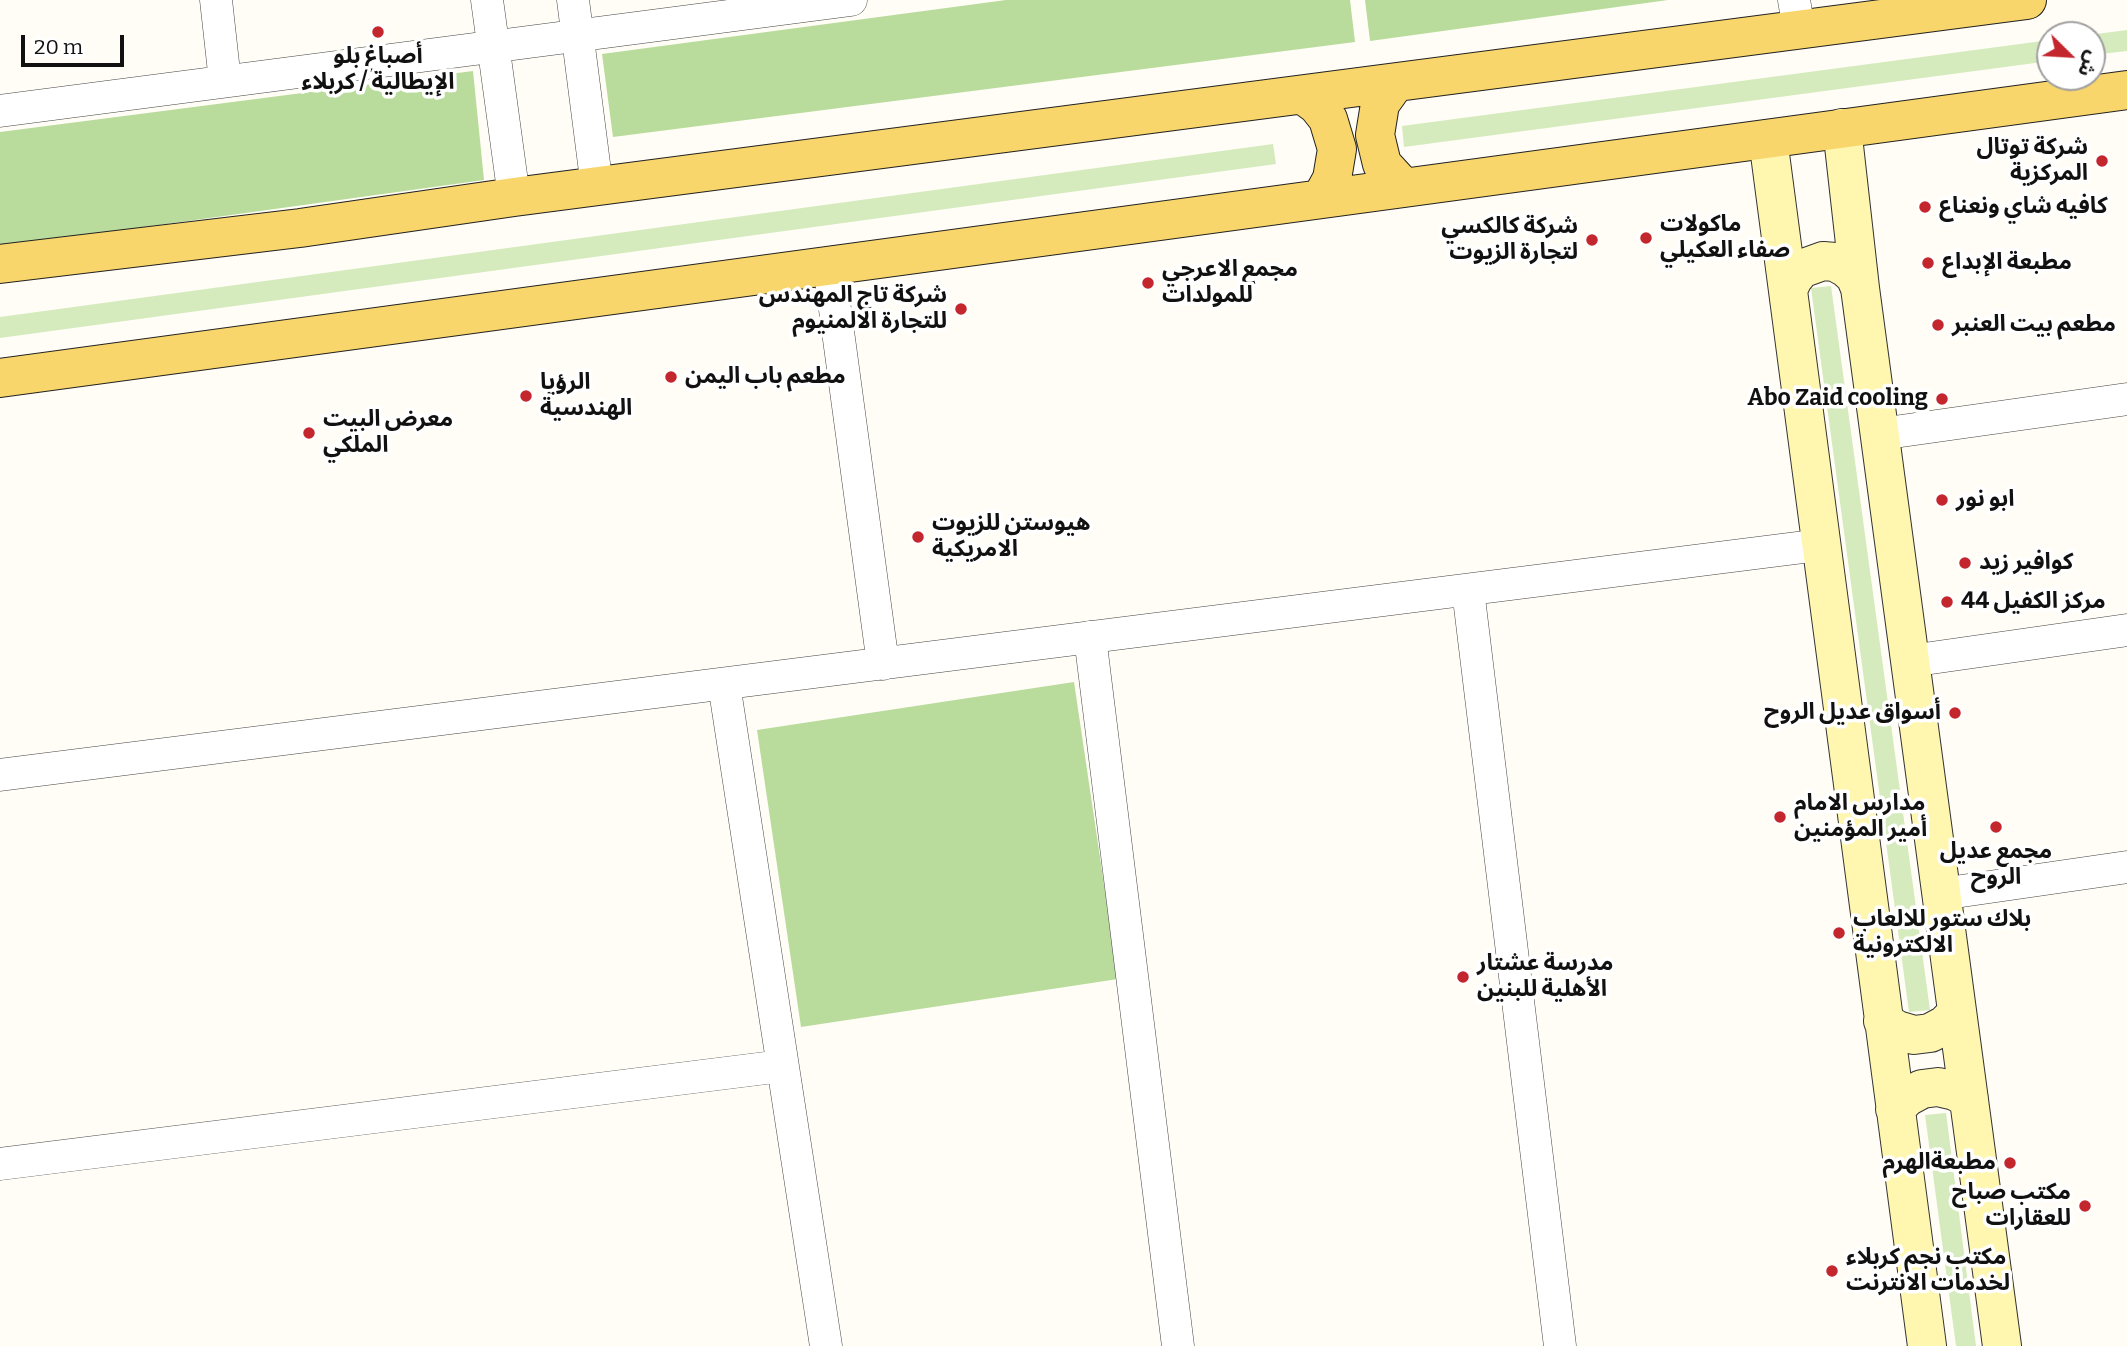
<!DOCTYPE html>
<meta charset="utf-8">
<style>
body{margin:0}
#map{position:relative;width:2127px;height:1346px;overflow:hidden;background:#fffdf5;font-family:Bitter,"Noto Sans Arabic",serif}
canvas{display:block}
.north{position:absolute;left:2036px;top:21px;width:70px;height:70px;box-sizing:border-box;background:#fff;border:2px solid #a0a0a0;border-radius:50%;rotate:114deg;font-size:19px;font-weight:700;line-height:28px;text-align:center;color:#111}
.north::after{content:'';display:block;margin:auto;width:24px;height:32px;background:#c4262e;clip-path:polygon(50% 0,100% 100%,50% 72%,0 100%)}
.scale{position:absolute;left:21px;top:35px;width:103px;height:32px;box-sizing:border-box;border:4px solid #111;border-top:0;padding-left:9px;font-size:21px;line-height:24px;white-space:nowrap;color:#111;-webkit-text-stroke:5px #fff;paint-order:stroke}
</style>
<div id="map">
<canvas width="2127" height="1346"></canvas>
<div class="north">ش</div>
<div class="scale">20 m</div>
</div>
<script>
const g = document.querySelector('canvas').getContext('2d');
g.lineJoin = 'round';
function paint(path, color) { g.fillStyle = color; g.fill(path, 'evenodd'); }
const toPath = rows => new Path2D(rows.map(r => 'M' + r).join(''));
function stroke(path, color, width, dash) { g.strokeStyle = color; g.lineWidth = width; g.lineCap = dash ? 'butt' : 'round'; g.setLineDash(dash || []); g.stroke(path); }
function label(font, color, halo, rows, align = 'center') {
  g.font = font + ' Bitter,"Noto Sans Arabic",serif'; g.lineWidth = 7; g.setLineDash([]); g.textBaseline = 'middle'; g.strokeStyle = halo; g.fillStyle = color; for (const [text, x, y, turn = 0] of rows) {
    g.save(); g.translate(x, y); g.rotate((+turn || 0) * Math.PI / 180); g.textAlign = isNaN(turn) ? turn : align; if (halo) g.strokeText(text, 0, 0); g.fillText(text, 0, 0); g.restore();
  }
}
paint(toPath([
 [2127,30,2127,51,2092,55,2092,35,2089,35],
 [2050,40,2050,61,1404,147,1402,126],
 [1273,144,1276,164,0,338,0,317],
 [1831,286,1930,1010,1909,1012,1811,288],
 [1946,1113,1976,1346,1956,1346,1925,1115]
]), '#d5ebbd');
paint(toPath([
 [1006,0,1350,0,1355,42,613,137,602,54],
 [1365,0,1668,0,1370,41],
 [473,71,484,180,0,247,0,132],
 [1074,682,1118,979,801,1027,757,730]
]), '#b9dc9c');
const minor = toPath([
 [216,0,225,81],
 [487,0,514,197],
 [573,0,597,187],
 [1794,0,1799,30],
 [0,111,851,0],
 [829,265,883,664],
 [1880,434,2127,399],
 [1468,590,1560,1346],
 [1090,637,1178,1346],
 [1910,661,2127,630],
 [724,684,826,1346],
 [0,775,1820,545],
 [1941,894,2127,867],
 [0,1164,782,1066]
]);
const secondary = toPath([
 [1842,128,1860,288,2002,1346],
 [1768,139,1927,1346],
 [1788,290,1793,279,1801,269,1823,261,1835,262,1846,268,1855,276,1860,288],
 [1883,1021,1897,1030,1914,1035,1930,1033,1945,1025,1957,1013],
 [1895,1109,1907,1097,1922,1089,1938,1087,1955,1091,1969,1099]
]);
const primary = toPath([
 [1395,83,1380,104,1375,135,1382,164,1404,188],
 [1303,95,1317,105,1328,119,1337,149,1332,179,1321,199],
 [0,264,300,228,514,197,2027,0],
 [0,378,2127,90]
]);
stroke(minor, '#444', 33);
stroke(secondary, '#333', 40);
stroke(primary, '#222', 40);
stroke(minor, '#fff', 32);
stroke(secondary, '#fff6b0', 38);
stroke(primary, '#f9d66b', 38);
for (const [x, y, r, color] of [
 [378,32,7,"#c4262e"],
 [2102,161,7,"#c4262e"],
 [1925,207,7,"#c4262e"],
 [1646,238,7,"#c4262e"],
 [1592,240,7,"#c4262e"],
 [1928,263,7,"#c4262e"],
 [1148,283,7,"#c4262e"],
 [961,309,7,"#c4262e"],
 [1938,325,7,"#c4262e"],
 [671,377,7,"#c4262e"],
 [526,396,7,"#c4262e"],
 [1942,399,7,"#c4262e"],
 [309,433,7,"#c4262e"],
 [1942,500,7,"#c4262e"],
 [918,537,7,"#c4262e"],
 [1965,563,7,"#c4262e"],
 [1947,602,7,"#c4262e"],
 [1955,713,7,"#c4262e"],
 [1780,817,7,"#c4262e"],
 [1996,827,7,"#c4262e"],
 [1839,933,7,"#c4262e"],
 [1463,977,7,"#c4262e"],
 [2010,1163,7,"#c4262e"],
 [2085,1206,7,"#c4262e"],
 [1832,1271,7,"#c4262e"]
]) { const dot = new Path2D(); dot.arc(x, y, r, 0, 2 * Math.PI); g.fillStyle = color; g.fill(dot); stroke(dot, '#fff', 2.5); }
label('bold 23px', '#111', '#fff', [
 ["أصباغ بلو",378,57,"center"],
 ["الإيطالية / كربلاء",378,83,"center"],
 ["شركة توتال",2088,148,"right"],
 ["المركزية",2088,174,"right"],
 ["كافيه شاي ونعناع",1939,207],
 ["ماكولات",1660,225],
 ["صفاء العكيلي",1660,251],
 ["شركة كالكسي",1578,227,"right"],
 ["لتجارة الزيوت",1578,253,"right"],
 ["مطبعة الإبداع",1942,263],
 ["مجمع الاعرجي",1162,270],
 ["للمولدات",1162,296],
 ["شركة تاج المهندس",947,296,"right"],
 ["للتجارة الالمنيوم",947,322,"right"],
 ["مطعم بيت العنبر",1952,325],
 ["مطعم باب اليمن",685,377],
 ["الرؤيا",540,383],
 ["الهندسية",540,409],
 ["Abo Zaid cooling",1928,399,"right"],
 ["معرض البيت",323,420],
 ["الملكي",323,446],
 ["ابو نور",1956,500],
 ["هيوستن للزيوت",932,524],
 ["الامريكية",932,550],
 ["كوافير زيد",1979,563],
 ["مركز الكفيل 44",1961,602],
 ["أسواق عديل الروح",1941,713,"right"],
 ["مدارس الامام",1794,804],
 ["أمير المؤمنين",1794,830],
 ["مجمع عديل",1996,852,"center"],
 ["الروح",1996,878,"center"],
 ["بلاك ستور للالعاب",1853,920],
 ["الالكترونية",1853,946],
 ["مدرسة عشتار",1477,964],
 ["الأهلية للبنين",1477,990],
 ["مطبعةالهرم",1996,1163,"right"],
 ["مكتب صباح",2071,1193,"right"],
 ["للعقارات",2071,1219,"right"],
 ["مكتب نجم كربلاء",1846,1258],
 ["لخدمات الانترنت",1846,1284]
], 'left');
</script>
